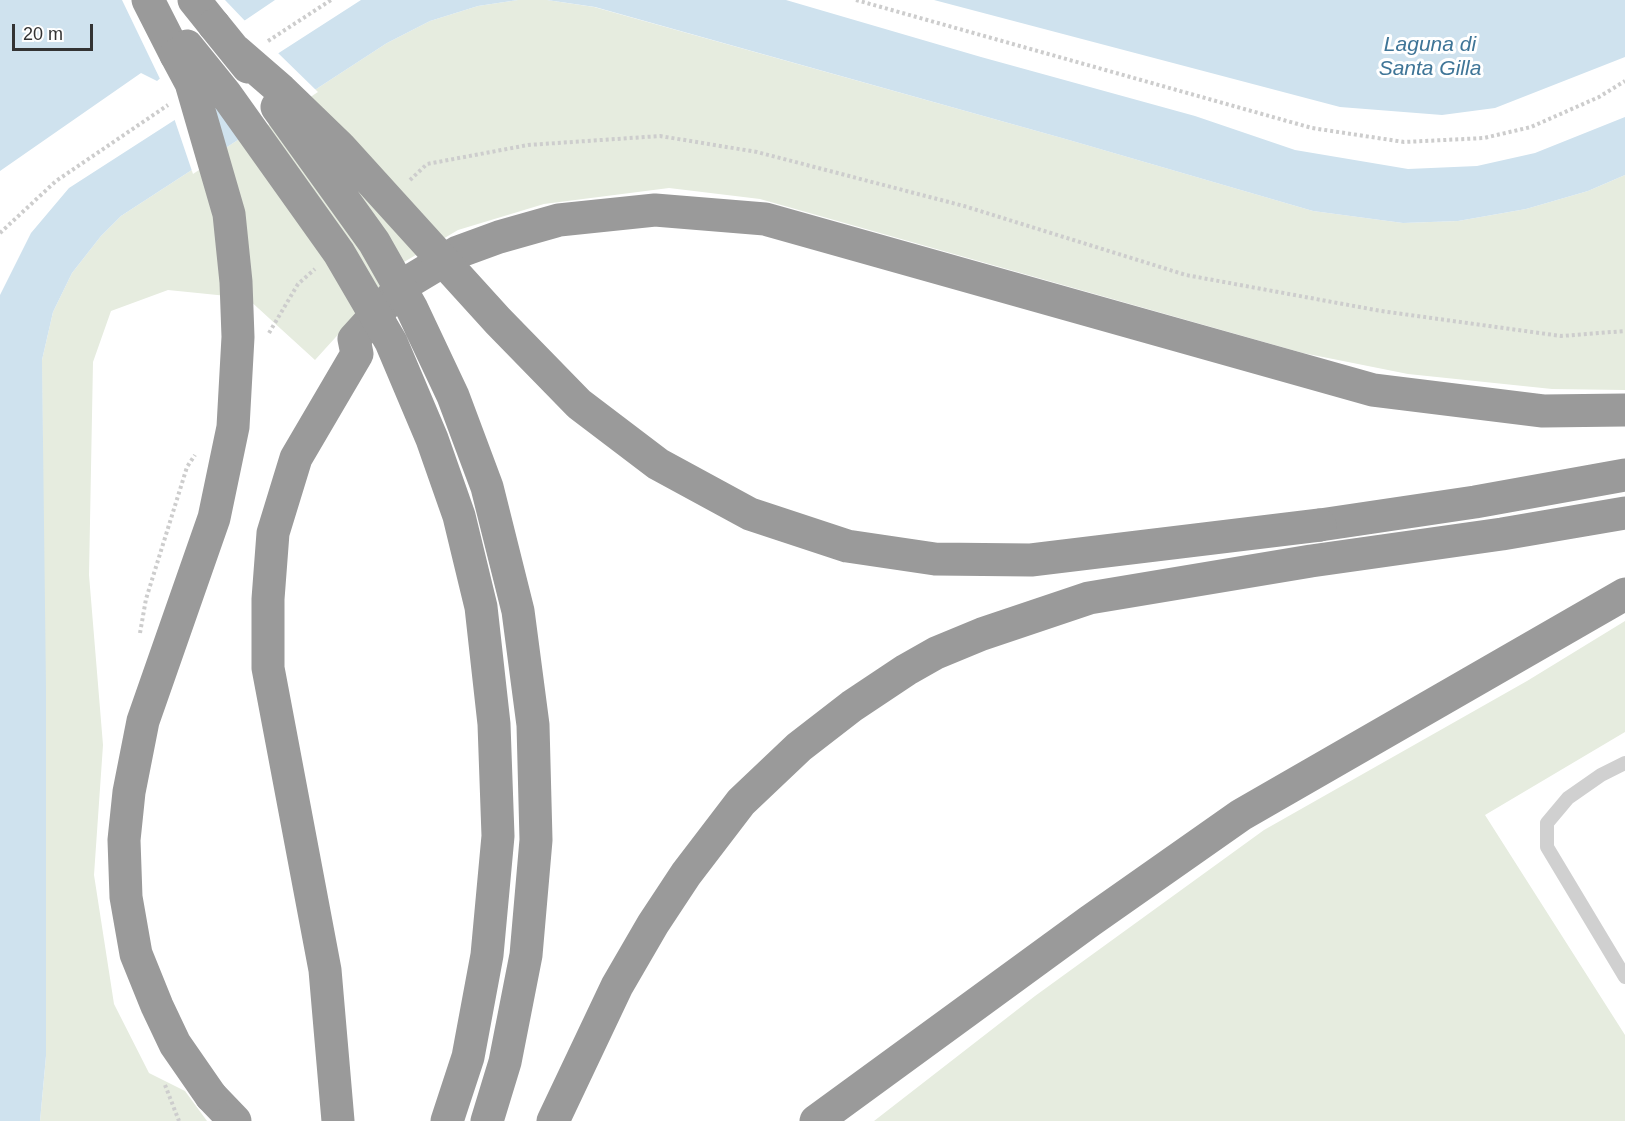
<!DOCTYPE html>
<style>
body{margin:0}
#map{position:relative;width:1625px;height:1121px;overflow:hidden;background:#fff;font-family:Arial,sans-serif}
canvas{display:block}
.scale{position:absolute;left:12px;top:24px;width:81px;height:27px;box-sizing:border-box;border:3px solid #333;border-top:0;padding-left:8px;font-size:18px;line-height:21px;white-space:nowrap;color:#333;-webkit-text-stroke:4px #fff;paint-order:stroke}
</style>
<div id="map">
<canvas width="1625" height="1121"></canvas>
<div class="scale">20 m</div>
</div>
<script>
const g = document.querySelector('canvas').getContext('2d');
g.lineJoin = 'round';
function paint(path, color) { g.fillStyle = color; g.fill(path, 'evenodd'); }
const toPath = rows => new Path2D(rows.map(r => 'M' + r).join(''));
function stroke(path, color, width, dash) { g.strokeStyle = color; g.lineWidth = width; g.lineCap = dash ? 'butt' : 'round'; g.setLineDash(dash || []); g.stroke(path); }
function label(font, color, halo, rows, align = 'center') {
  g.font = font + ' Arial,sans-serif'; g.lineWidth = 6; g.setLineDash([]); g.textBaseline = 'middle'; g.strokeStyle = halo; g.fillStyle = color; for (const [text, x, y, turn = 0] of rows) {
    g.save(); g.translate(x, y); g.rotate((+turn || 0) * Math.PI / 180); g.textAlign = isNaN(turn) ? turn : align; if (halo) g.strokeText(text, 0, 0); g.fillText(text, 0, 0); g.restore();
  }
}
paint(toPath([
 [518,0,547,0,594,7,1069,140,1313,211,1403,223,1458,221,1526,209,1588,191,1625,175,1625,390,1552,389,1408,374,1303,353,760,199,669,188,544,204,458,230,404,262,315,360,247,298,168,290,111,311,93,362,89,575,103,745,94,875,114,1004,149,1073,185,1091,207,1121,40,1121,46,1056,42,360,53,312,72,273,101,236,121,216,387,43,430,21,478,6],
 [1625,621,1625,732,1485,815,1625,1035,1625,1121,874,1121,1035,996,1264,830,1527,681]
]), '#e6ecdf');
paint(toPath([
 [0,0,275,0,241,23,202,43,157,81,141,73,0,171],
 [361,0,518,0,478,6,430,21,387,43,121,216,101,236,72,273,53,312,42,360,46,688,46,1056,40,1121,0,1121,0,295,31,233,69,188],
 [547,0,786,0,981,57,1195,116,1295,150,1408,169,1477,166,1535,153,1625,117,1625,175,1588,191,1526,209,1458,221,1403,223,1313,211,1069,140,595,7],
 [934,0,1625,0,1625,57,1495,108,1442,115,1340,107]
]), '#cfe2ee');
paint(toPath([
 [122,0,225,0,247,23,204,45,161,81],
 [277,52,318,92,250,137,214,93],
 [204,99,223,154,193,174,174,118]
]), '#fff');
stroke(toPath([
 [856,0,1312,128,1404,142,1484,138,1531,127,1599,97,1625,81],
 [268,41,331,0],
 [410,180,427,164,528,145,660,136,757,152,964,206,1186,275,1381,311,1561,336,1625,331],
 [0,233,56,181,168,105],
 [269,333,298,284,315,269],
 [140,633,146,599,187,467,195,455],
 [165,1085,179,1121]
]), '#cdcdcd', 4, [3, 3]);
stroke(toPath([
 [1625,763,1601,775,1568,798,1547,823,1547,847,1625,977]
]), '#d0d0d0', 14);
stroke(toPath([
 [148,0,176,55],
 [194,0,214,25],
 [1320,525,1475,502,1625,475],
 [211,1096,235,1121],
 [338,1121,325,970,268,668,268,599,273,533,296,458,357,354,354,339,403,285,458,252,499,237,559,220,655,210,765,219,1373,390,1543,411,1625,410],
 [553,1121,617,986,653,924,686,874,741,802,799,747,852,706,906,670,936,653,982,634,1089,598,1311,561,1502,534,1625,513],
 [816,1121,1090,921,1241,815,1625,594]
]), '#9a9a9a', 33);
stroke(toPath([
 [214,25,248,67],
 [187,46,225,93,339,253,391,342,432,439,459,516,481,607,494,724,498,836,487,955,468,1057,447,1121],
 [236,51,281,90,340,147,498,321,579,404,658,464,750,514,847,546,935,559,1031,560,1320,525],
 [176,55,191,83,229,214,236,282,238,337,233,427,214,518,143,721,129,792,124,840,126,897,136,954,157,1006,175,1044,211,1096],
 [277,107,374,242,412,309,453,396,487,487,518,611,533,725,536,840,526,955,505,1062,487,1121]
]), '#9a9a9a', 33);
label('italic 21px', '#3f7597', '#fff', [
 ["Laguna di",1430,45],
 ["Santa Gilla",1430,69]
]);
</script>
